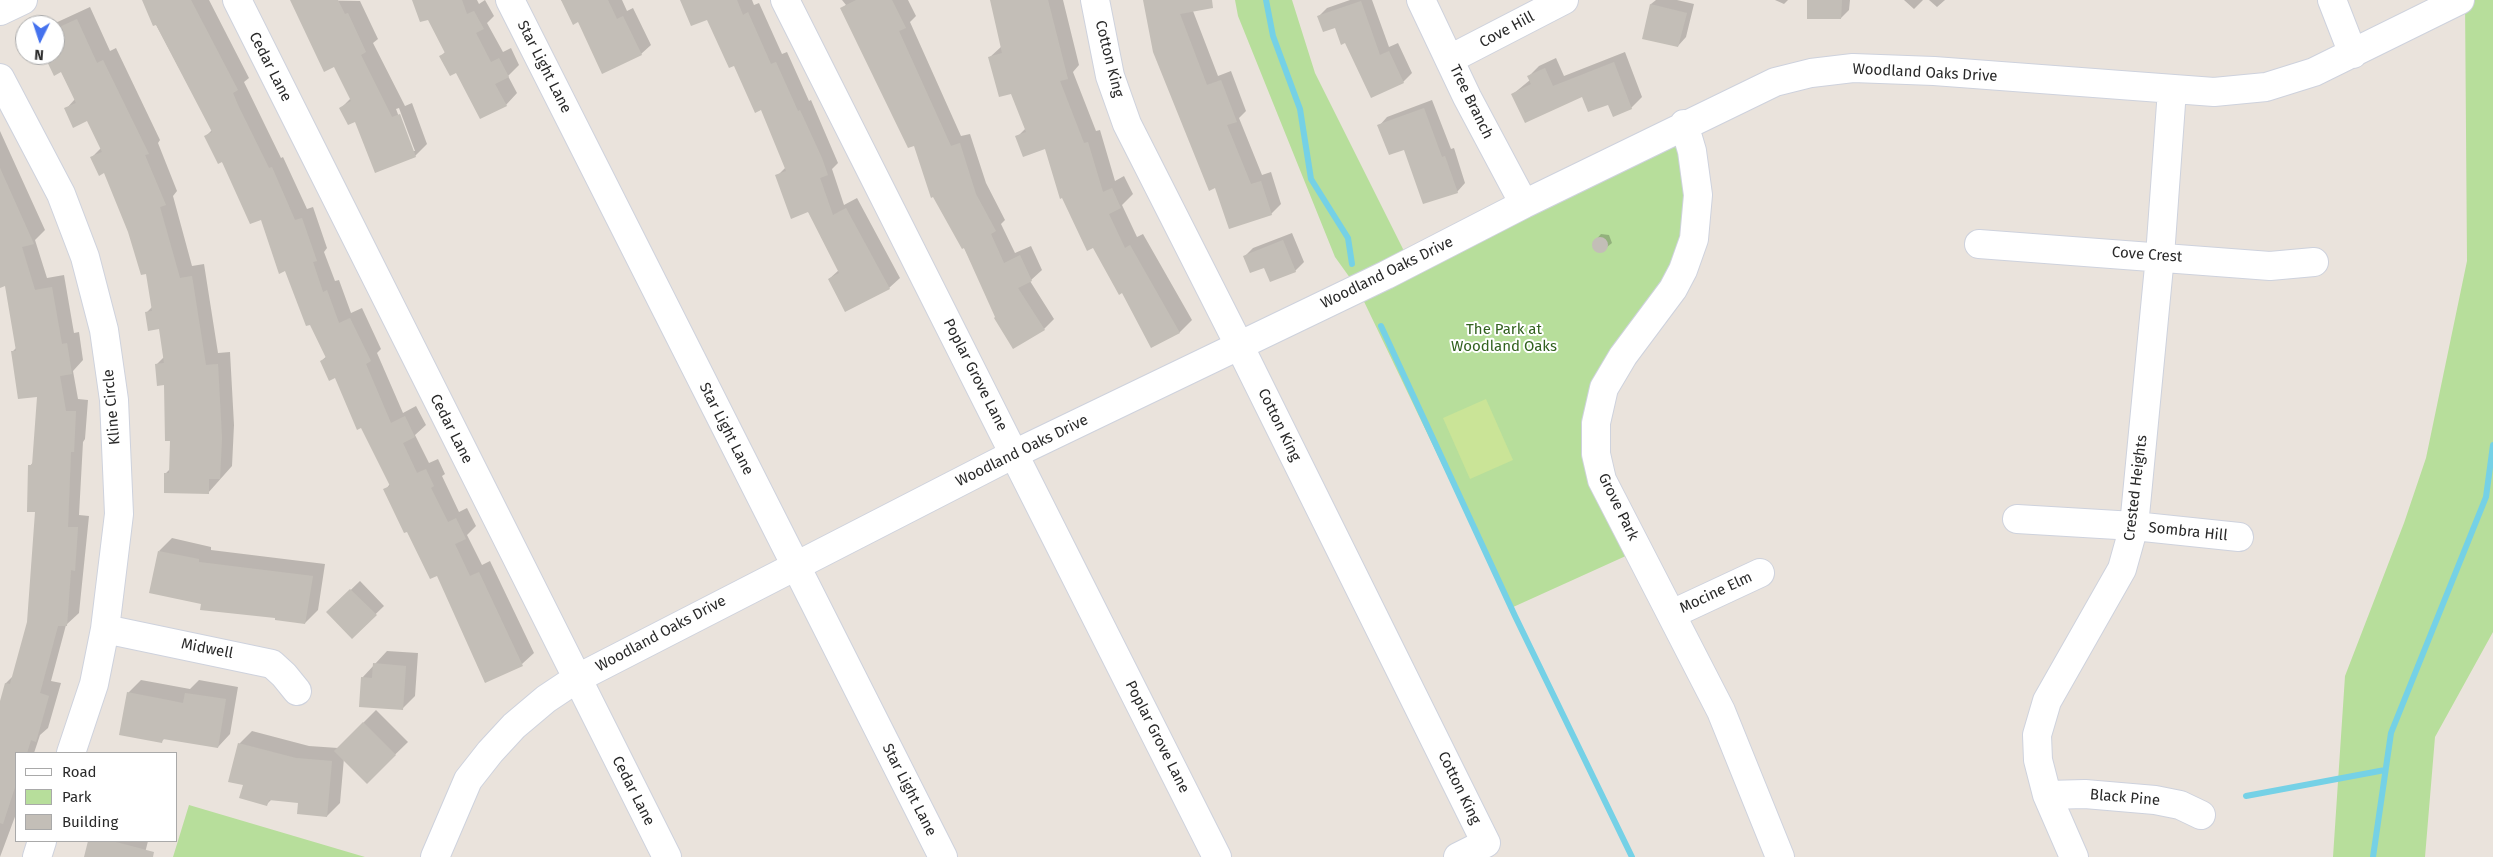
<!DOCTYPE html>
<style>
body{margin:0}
#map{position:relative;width:2493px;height:857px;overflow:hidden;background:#eae3dc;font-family:"Fira Sans",sans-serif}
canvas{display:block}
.legend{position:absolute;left:15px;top:752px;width:162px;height:90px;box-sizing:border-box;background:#fff;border:1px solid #a9a9a9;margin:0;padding:6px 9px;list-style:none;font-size:15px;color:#292929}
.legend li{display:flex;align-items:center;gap:10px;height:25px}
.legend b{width:25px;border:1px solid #a9a9a9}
.north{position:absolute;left:15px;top:15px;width:50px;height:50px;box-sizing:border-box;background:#fff;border:1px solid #a9a9a9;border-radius:50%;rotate:184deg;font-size:14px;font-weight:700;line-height:20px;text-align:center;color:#292929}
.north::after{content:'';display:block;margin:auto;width:18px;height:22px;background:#4572ee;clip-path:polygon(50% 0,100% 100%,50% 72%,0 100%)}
</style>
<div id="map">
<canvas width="2493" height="857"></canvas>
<ul class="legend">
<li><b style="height:6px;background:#fff"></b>Road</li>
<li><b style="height:14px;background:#b7de9b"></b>Park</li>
<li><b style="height:14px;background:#c3beb7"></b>Building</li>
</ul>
<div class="north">N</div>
</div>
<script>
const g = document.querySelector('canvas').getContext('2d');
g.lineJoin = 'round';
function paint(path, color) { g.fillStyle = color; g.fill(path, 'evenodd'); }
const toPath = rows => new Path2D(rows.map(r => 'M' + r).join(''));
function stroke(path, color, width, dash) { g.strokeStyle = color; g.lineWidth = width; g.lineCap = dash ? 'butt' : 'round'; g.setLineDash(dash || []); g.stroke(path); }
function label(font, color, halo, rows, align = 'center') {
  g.font = font + ' "Fira Sans",sans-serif'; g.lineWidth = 4; g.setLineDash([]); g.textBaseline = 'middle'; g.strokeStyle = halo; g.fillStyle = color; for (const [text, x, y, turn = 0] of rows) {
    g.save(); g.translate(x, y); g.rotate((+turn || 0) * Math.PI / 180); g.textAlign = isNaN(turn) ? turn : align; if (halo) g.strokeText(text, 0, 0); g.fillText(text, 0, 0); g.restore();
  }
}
paint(toPath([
 [1235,0,1292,0,1315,73,1410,263,1684,124,1694,239,1596,423,1639,550,1511,608,1358,289,1335,257,1238,16],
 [2465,0,2493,0,2493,632,2435,737,2425,857,2333,857,2345,676,2404,523,2426,458,2467,261],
 [189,805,365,857,173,857]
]), '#b7de9b');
paint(toPath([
 [1486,399,1513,460,1470,479,1443,418]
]), '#cae497');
paint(toPath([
 [143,0,209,0,249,78,244,82,281,158,283,157,307,209,313,207,327,248,324,252,335,281,339,280,351,313,362,308,381,349,377,353,403,413,416,406,426,425,415,435,429,463,438,459,445,474,442,476,459,512,467,508,476,526,467,535,482,565,490,561,534,653,522,664,485,682,438,574,407,530,385,490,390,484,336,376,321,361,327,356,261,218,205,137,212,130],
 [291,0,360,1,378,39,373,43,405,106,412,103,427,144,415,156,341,108,351,98,335,66],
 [399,108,415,151,412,151,396,109],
 [413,0,477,0,479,4,485,0,494,16,487,23,503,52,511,48,519,65,508,76,517,93,506,105,457,71,440,57,446,51,428,18],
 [561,0,622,0,627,11,633,8,651,45,641,54,579,21],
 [682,0,752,0,754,5,759,3,782,54,787,52,809,101,811,100,838,163,832,169,844,205,857,198,900,278,889,288,829,279,839,270,808,211,777,176,786,167,761,108,707,18],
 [842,0,908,0,916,16,910,22,961,136,970,134,986,183,1005,220,1001,224,1015,253,1031,246,1042,270,1030,281,1054,319,1044,329,997,317,915,144,842,8,846,5],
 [991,0,1063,0,1079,65,1073,72,1096,131,1100,130,1115,181,1124,176,1133,194,1122,205,1137,237,1143,234,1192,320,1180,332,1152,346,1046,147,1017,137,1026,128,1012,93,990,57,1002,46],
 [1145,0,1208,0,1193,11,1218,76,1231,71,1246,111,1239,118,1262,175,1271,172,1281,204,1271,214,1216,187],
 [1350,0,1372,0,1389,47,1398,43,1412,73,1403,82,1372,96,1346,42,1336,26,1319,16,1327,8],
 [1656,0,1677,0,1694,4,1686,37,1678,46,1643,38,1651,4],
 [1775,0,1788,0,1784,4],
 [1808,0,1850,0,1849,10,1841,18],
 [1904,0,1923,0,1914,9],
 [1929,0,1945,0,1937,7],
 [90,7,110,51,116,48,160,140,158,143,177,191,173,196,192,266,204,264,218,353,230,352,234,425,232,466,208,493,165,474,171,468,171,440,165,383,156,365,164,357,160,327,146,313,152,307,147,273,105,172,92,157,101,148,88,119,66,109,75,99,61,71,46,55,55,55,55,25,51,25],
 [1625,52,1642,97,1631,108,1583,95,1513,94,1530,80,1529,76,1539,66,1556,58,1564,76],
 [1432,100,1451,149,1454,148,1465,183,1457,192,1379,126,1387,117],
 [0,131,45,230,35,240,47,278,64,275,74,333,79,332,83,360,73,371,78,399,88,400,85,439,83,442,79,515,89,516,79,613,66,625,51,681,61,683,48,728,40,735,34,753,16,753,16,814,0,857,0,705,6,683,13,676,28,622,37,511,30,466,34,461,38,395,12,352,17,347,6,284,0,286],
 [1292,233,1304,262,1295,271,1265,266,1245,256,1253,248],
 [1601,234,1609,235,1612,243,1602,251,1597,251,1593,248,1594,242],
 [172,538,211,547,211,550,325,564,318,610,305,623,202,603,159,551],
 [360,581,384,606,352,637,328,612],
 [387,651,418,653,415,696,402,709,362,678],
 [141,680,190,689,199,680,238,687,230,734,218,747,165,738,161,742,128,693],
 [376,710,408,742,367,782,344,758,340,803,327,816,300,801,272,799,267,804,244,784,239,744,252,731,309,746,338,748],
 [91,841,148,841,144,857,86,857]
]), '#0003');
stroke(toPath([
 [1266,0,1273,36,1300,109,1311,179,1348,238,1352,264],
 [1381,326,1515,616,1632,857],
 [2246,796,2385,770],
 [2373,857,2391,733,2486,497,2493,445]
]), '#75d1e6', 6);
paint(toPath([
 [142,0,191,0,238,90,233,93,238,105,269,168,272,167,295,220,302,218,317,261,313,262,323,292,327,290,339,323,350,318,371,361,366,364,391,423,405,416,415,437,403,443,417,473,426,469,434,486,431,488,448,522,456,518,466,539,455,544,470,576,479,572,523,666,485,683,437,576,430,579,407,532,404,533,383,489,390,486,361,428,357,430,335,378,329,381,320,361,326,358,310,325,306,326,285,271,279,274,261,220,250,224,222,162,218,164,204,136,212,132,156,25,153,26],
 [290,0,338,0,345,14,348,13,366,52,361,55,392,117,400,114,416,157,375,173,355,122,348,125,339,108,351,101,334,67,324,72],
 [412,0,462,0,467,14,474,11,484,29,476,33,491,62,499,58,509,77,495,84,507,106,480,119,456,73,450,76,439,56,445,53,428,20,420,22],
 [561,0,608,0,617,19,623,16,642,55,602,74,578,22,573,25],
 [680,0,737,0,743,15,748,12,771,64,776,62,798,111,800,110,822,158,828,175,820,178,833,215,846,208,890,289,845,312,828,279,839,273,808,212,791,219,775,175,786,171,761,110,755,113,734,66,729,68,707,20,691,26],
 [856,0,892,0,906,28,899,31,951,146,960,143,976,194,996,231,991,234,1004,263,1020,255,1032,281,1018,288,1045,330,1013,349,994,318,995,317,964,248,962,249,933,197,931,198,914,146,908,148,840,8],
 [990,0,1048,0,1068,79,1060,81,1084,143,1088,142,1103,192,1112,188,1121,208,1109,214,1125,248,1130,245,1180,333,1151,348,1122,293,1119,295,1093,248,1087,251,1062,198,1060,199,1045,149,1023,157,1015,136,1026,132,1011,94,999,97,988,57,1002,53],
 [1143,0,1212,0,1213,8,1180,14,1207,85,1221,80,1237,122,1227,125,1251,184,1261,181,1272,215,1229,229,1215,188,1209,191,1153,52],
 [1807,0,1842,0,1841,19,1807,19],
 [1361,1,1380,55,1389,51,1404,83,1371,98,1345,43,1341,45,1335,28,1323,32,1317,16],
 [1650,4,1687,13,1678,47,1642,39],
 [77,19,97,63,103,60,149,154,145,155,166,205,160,207,180,278,192,276,206,365,218,364,222,438,220,479,209,479,209,494,164,493,164,473,169,473,170,441,165,441,164,385,157,386,155,364,164,363,159,329,148,331,145,312,152,311,146,274,141,275,128,232,104,173,99,176,90,157,102,152,87,121,73,128,64,108,76,103,61,72,54,76,44,55,55,55,55,29],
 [1614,62,1632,109,1613,117,1608,105,1588,112,1582,97,1525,123,1511,94,1531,84,1527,76,1545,68,1553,86],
 [1424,108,1442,157,1445,156,1458,193,1423,204,1404,150,1389,155,1377,125],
 [0,168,34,244,22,247,35,290,52,287,62,344,67,343,72,374,60,376,66,411,76,411,74,452,71,452,68,527,78,527,75,571,71,570,67,626,58,626,40,693,49,696,36,742,31,740,27,753,16,753,16,784,3,824,0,823,0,701,5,683,10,684,27,622,35,512,27,512,28,465,32,465,37,397,18,399,11,351,16,351,5,286,0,288],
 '1592 245a8 8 0 1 1 16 0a8 8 0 1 1-16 0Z',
 [1283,240,1296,272,1270,282,1264,268,1250,273,1243,256],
 [158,551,199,559,199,562,313,576,305,624,275,620,275,618,200,610,201,604,149,593],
 [350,589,377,615,352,639,326,612],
 [373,663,406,666,403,710,359,707,361,677,372,678],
 [127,692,183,703,185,693,226,699,218,748,163,739,162,743,119,735],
 [363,722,396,755,367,784,334,751],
 [238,743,296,758,332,761,327,817,297,814,298,803,269,800,267,806,239,798,243,785,228,782],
 [88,841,112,841,154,852,153,857,84,857]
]), '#c3beb7');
const minor = toPath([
 [237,0,667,857],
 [510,0,943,857],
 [785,0,1217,857],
 [1095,0,1110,76,1127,124,1239,345,1486,843,1458,857],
 [1421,0,1467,97,1524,204],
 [2332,0,2353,54],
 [0,11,23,0],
 [1450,59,1564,0],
 [0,78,61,194,85,257,104,330,114,400,119,514,105,629,94,684,71,753],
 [1684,124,1692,151,1698,195,1694,239,1683,270,1673,289,1623,356,1604,388,1596,423,1596,454,1602,480,1721,711,1780,857],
 [1979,244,2270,266,2314,262],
 [2017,519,2134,526,2239,537],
 [1672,614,1760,573],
 [105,629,272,664,284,675,297,691],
 [2047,795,2085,794,2155,800,2180,805,2201,815],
 [37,857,42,841],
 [435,857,468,780,490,752,514,726,546,699,576,679,1014,454,1386,275,1524,204,1775,82,1811,73,1853,68,1934,71,2214,92,2266,87,2314,72,2460,0],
 [2074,857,2047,795,2038,760,2037,735,2047,701,2122,569,2134,526,2160,256,2172,90]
]);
stroke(minor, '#ced2dd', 30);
stroke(minor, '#fff', 28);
label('15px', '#292929', '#fff', [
 ["Cove Hill",1507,30,-28],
 ["Cotton King",1109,59,76],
 ["Cedar Lane",270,67,63],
 ["Star Light Lane",544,67,63],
 ["Woodland Oaks Drive",1925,73,3],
 ["Tree Branch",1471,102,64],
 ["Cove Crest",2147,255,4],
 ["Woodland Oaks Drive",1387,273,-26],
 ["Poplar Grove Lane",975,375,63],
 ["Kline Circle",112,407,-95],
 ["Cotton King",1279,425,64],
 ["Cedar Lane",451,429,63],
 ["Star Light Lane",726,429,63],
 ["Woodland Oaks Drive",1022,451,-26],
 ["Crested Heights",2136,488,-83],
 ["Grove Park",1618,507,64],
 ["Sombra Hill",2188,532,6],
 ["Mocine Elm",1716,593,-25],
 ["Woodland Oaks Drive",661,634,-28],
 ["Midwell",207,649,11],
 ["Poplar Grove Lane",1157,737,63],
 ["Cotton King",1459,788,64],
 ["Star Light Lane",909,790,63],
 ["Cedar Lane",633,791,63],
 ["Black Pine",2125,798,5]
]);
label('15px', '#31611e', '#fff', [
 ["The Park at",1504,330],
 ["Woodland Oaks",1504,347]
]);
</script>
